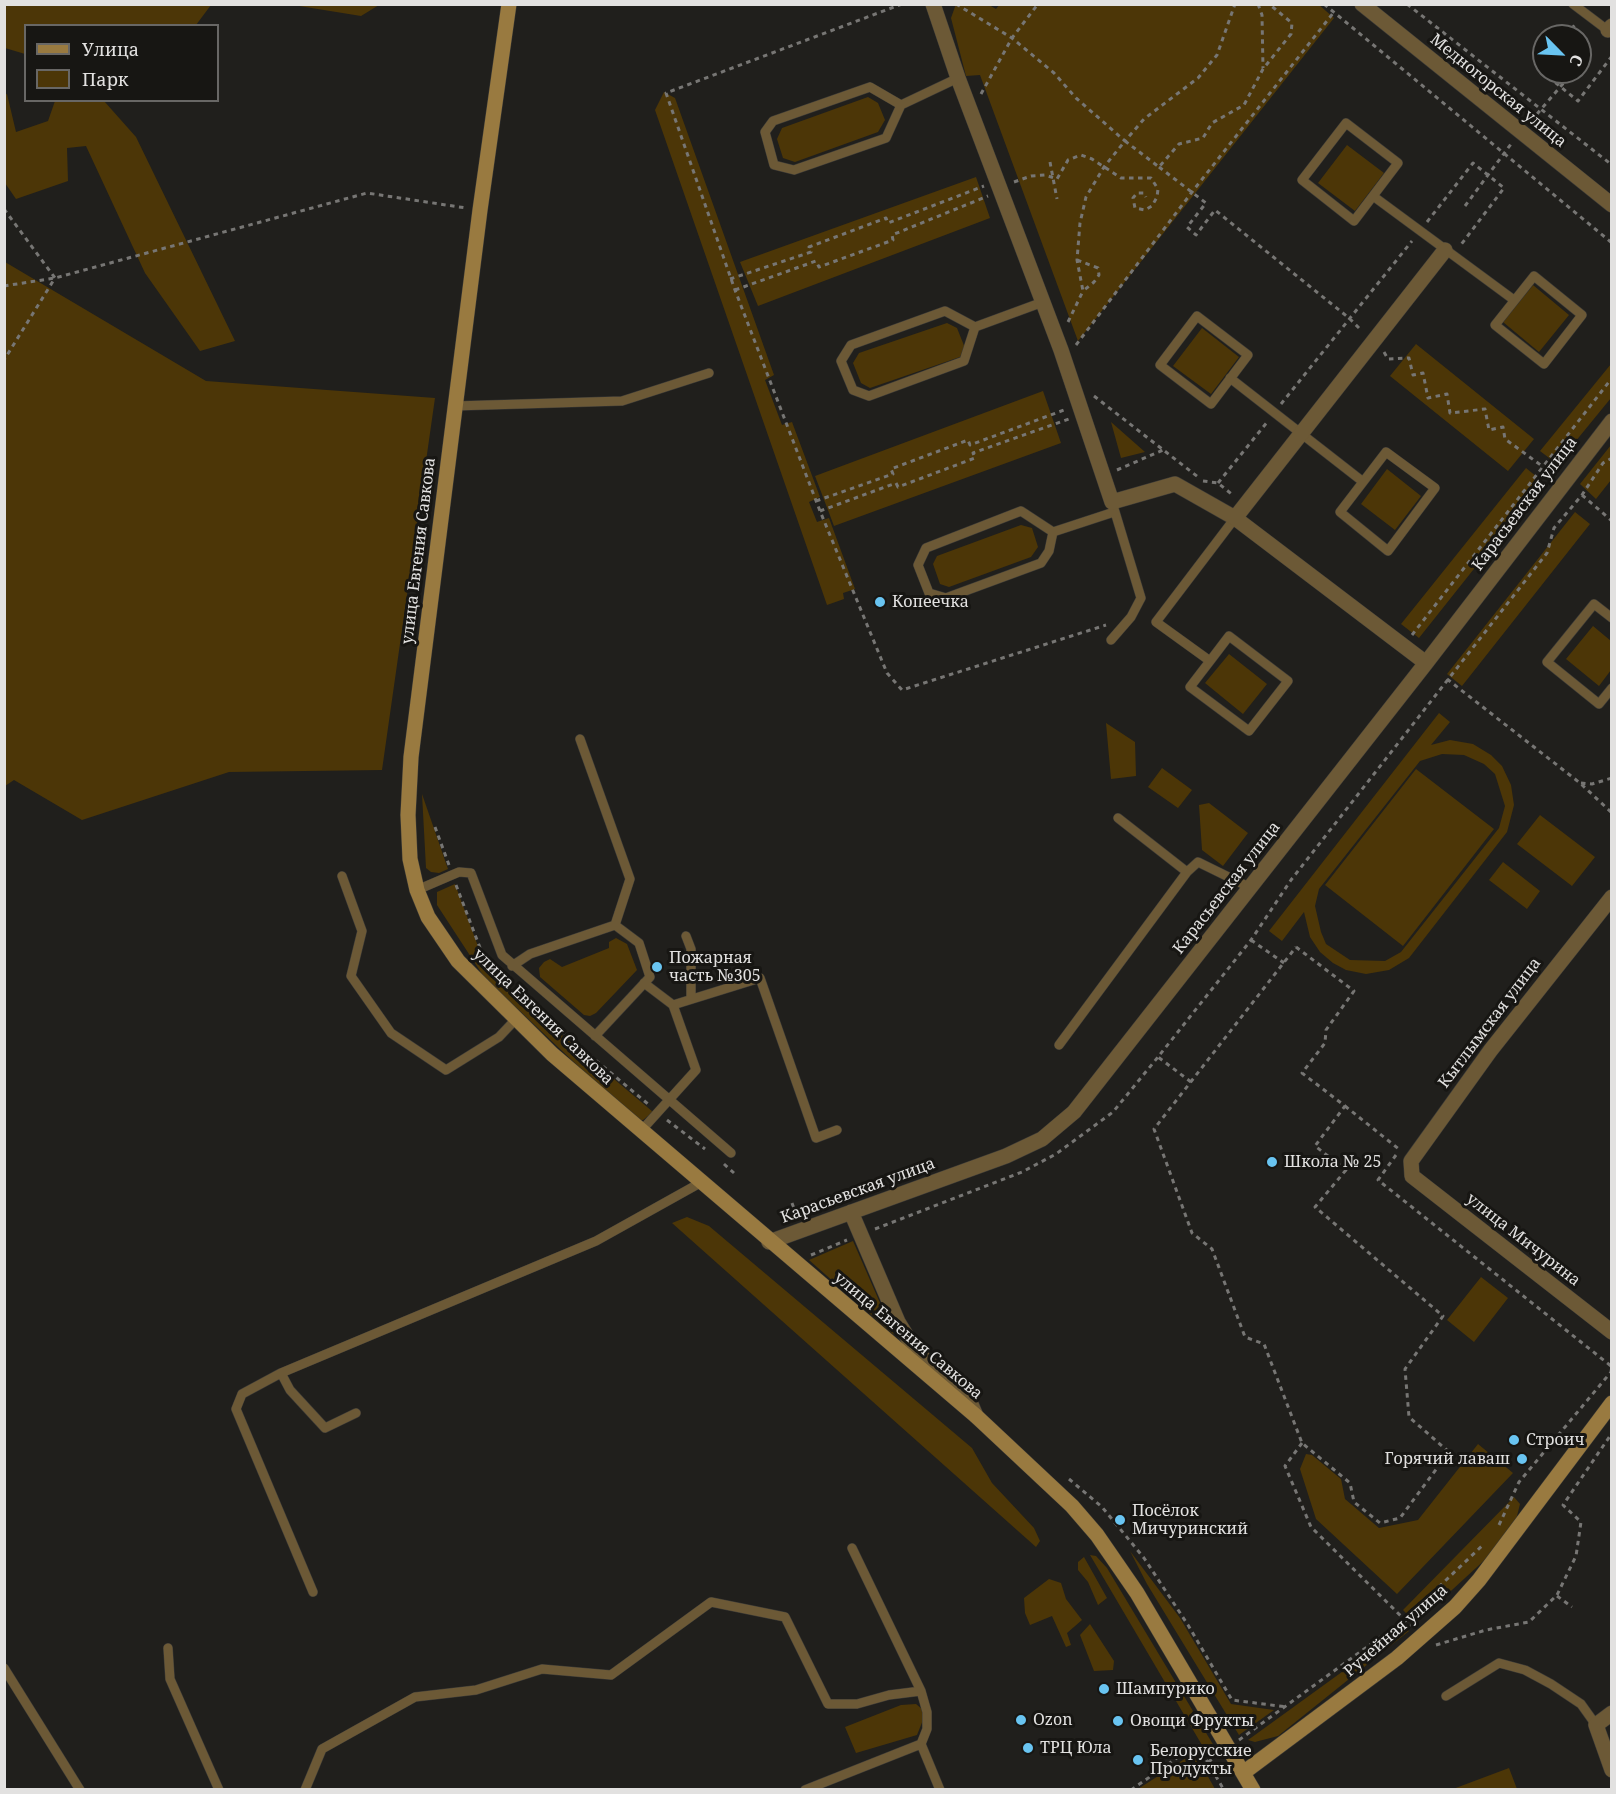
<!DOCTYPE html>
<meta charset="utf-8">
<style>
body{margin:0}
#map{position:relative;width:1616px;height:1794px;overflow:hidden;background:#201f1c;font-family:"Noto Serif",serif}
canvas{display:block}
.frame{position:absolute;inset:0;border:6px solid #e2e1e0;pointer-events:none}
.legend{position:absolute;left:24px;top:24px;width:195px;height:78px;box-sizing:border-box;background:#171613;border:2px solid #686765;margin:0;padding:8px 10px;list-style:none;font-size:18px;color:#e2e1e0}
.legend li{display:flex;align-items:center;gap:12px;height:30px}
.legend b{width:30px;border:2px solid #686765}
.north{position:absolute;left:1532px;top:24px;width:60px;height:60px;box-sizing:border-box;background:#171613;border:2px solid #686765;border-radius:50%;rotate:114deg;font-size:16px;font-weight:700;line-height:24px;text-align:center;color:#e2e1e0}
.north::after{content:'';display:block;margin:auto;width:21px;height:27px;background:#69c4f1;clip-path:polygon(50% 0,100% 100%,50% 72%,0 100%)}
</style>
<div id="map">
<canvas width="1616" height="1794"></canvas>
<div class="frame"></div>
<ul class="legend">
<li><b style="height:8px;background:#997a40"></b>Улица</li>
<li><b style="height:16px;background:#4c3607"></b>Парк</li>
</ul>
<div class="north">С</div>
</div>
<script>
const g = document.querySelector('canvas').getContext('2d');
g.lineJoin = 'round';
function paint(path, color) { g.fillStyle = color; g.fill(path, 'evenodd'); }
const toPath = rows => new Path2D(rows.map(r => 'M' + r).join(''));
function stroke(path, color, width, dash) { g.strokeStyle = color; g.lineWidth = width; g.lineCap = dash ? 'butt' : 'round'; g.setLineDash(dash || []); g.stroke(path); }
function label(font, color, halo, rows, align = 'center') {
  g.font = font + ' "Noto Serif",serif'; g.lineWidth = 6; g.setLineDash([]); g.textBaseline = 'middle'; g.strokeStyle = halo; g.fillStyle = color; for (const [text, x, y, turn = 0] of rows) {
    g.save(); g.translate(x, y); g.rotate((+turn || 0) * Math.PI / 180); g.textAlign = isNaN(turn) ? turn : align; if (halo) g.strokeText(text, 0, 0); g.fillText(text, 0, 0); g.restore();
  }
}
paint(toPath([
 [956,4,989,5,996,9,1000,4,1318,4,1334,18,1078,341,980,75,966,76,951,18],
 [4,5,5,4,211,5,196,25,26,26,25,54,5,48],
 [293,5,379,5,361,16],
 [664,92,675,98,774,375,765,380,782,425,792,422,820,497,809,502,817,522,829,518,855,589,843,593,844,599,827,605,655,110],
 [7,94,16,132,48,121,55,101,104,101,136,137,235,341,200,351,145,273,86,146,67,148,68,181,16,199,5,183,4,95],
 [868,97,878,103,885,120,878,132,795,162,783,158,777,139,782,128],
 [1347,145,1384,173,1355,211,1318,183],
 [976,177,990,218,758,306,740,262],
 [5,262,206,381,435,398,382,770,229,772,82,820,14,780,5,786],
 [1533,285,1569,315,1539,352,1503,322],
 [947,323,957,328,965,348,960,357,870,388,861,383,853,363,859,353],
 [1202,328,1239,357,1211,394,1173,366],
 [1416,344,1534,439,1508,471,1390,376],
 [1611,364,1611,398,1557,464,1540,451],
 [1043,391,1061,443,834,526,815,476],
 [1111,422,1145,452,1121,458],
 [1611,445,1611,480,1596,499,1580,484],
 [1526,468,1543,482,1419,638,1401,624],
 [1387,469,1421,496,1395,530,1361,504],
 [1575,512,1590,524,1462,686,1447,674],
 [1021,525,1032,528,1038,547,1031,557,949,587,940,584,933,564,937,556],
 [1593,626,1611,641,1611,670,1599,686,1566,659],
 [1229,654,1267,684,1243,714,1205,683],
 [1439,713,1450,722,1431,745,1450,740,1473,744,1491,755,1502,766,1511,785,1514,805,1507,832,1409,958,1389,970,1366,974,1346,970,1333,963,1320,952,1310,937,1304,912,1282,941,1269,931],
 [1442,754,1464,755,1484,764,1495,774,1505,806,1499,828,1401,952,1385,961,1350,960,1326,944,1321,932,1315,906,1319,889,1420,761],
 [1106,723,1135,742,1136,776,1111,779],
 [1162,768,1192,790,1178,808,1148,787],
 [1416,769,1494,829,1403,946,1325,885],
 [422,794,448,869,439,873,431,872,426,868],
 [1209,803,1248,833,1223,866,1202,850,1199,805],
 [1540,815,1595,857,1572,886,1517,844],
 [1503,862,1540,891,1527,909,1489,880],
 [455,884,486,968,491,975,653,1112,643,1120,635,1120,484,977,437,905,437,892],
 [616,938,627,944,637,970,596,1013,590,1016,584,1015,540,977,539,968,544,962,550,959,562,967,609,948,609,942],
 [687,1217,709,1226,972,1448,992,1483,1034,1528,1040,1541,1036,1547,672,1223],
 [853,1241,894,1335,809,1260],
 [1481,1277,1508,1298,1474,1342,1447,1320],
 [1478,1444,1513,1473,1397,1594,1316,1519,1300,1469,1306,1454,1312,1455,1341,1479,1345,1499,1379,1528,1418,1520],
 [1514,1497,1520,1504,1516,1520,1489,1556,1416,1623,1403,1610],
 [1130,1551,1180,1618,1231,1704,1274,1710,1239,1735,1147,1584],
 [1090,1555,1096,1556,1107,1568,1217,1751,1209,1757],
 [1084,1557,1107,1598,1098,1605,1088,1582,1078,1570,1078,1562],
 [1049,1579,1061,1583,1066,1599,1082,1620,1067,1633,1071,1645,1066,1647,1052,1616,1030,1625,1025,1613,1024,1598],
 [1090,1624,1114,1661,1113,1670,1094,1671,1080,1635],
 [1404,1627,1409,1631,1278,1736,1255,1742,1248,1740],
 [916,1704,922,1709,923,1720,917,1735,856,1753,845,1727,901,1705],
 [1194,1752,1215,1789,1138,1789,1183,1760],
 [1509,1768,1517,1789,1453,1789]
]), '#4c3607');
const lane = toPath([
 [1573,4,1610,32],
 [870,87,901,105,886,138,794,170,774,165,765,132,773,121,870,87],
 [901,105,958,78],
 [1346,123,1398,163,1354,221,1302,180,1346,123],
 [1373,196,1514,300],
 [1534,276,1582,315,1544,364,1495,325,1534,276],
 [1197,316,1248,355,1211,404,1160,365,1197,316],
 [975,327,964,361,869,396,853,390,841,361,851,345,945,311,975,327,1043,302],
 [1230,378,1362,481],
 [454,406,622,401,709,373],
 [1386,452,1435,488,1388,551,1340,512,1386,452],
 [1021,511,1053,532,1049,551,1041,563,946,598,929,593,918,565,926,548,1021,511],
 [1053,532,1114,512],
 [1612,618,1594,604,1547,662,1599,704,1612,688],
 [1111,640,1131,617,1141,598,1112,502],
 [1210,661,1190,687,1249,731,1288,681,1229,636,1210,661,1156,622,1235,518],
 [1118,818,1187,872,1198,862,1251,888],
 [342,876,362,931,351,976,391,1033,446,1070,499,1037,516,1019],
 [417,890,459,872,471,873,502,955,731,1153],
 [686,936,691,949,691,999],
 [512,966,530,954,615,925,630,879,580,739],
 [644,983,673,1005],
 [595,1036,650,977,639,943,615,925],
 [1059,1045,1187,872],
 [640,1132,696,1070,673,1005,760,978,816,1138,837,1130],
 [281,1373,290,1390,325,1428,356,1413],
 [852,1548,921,1691,927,1712,927,1729,921,1744],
 [313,1592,236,1409,242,1394,281,1373,596,1241,700,1183],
 [168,1648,170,1679,219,1790],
 [4,1668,80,1790],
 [1446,1696,1499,1663,1525,1670,1551,1684,1581,1704,1596,1725],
 [305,1790,322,1749,415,1697,476,1690,542,1669,611,1675,711,1602,785,1617,828,1704,857,1704,889,1695,921,1691],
 [805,1790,921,1744,940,1790]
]);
const street = toPath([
 [933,4,958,78,1061,350,1112,502,1175,484,1235,518,1426,663],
 [1362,4,1612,205],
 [1608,30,1612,26],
 [1235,518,1445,250],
 [1612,897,1490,1051,1411,1161,1412,1176,1612,1332],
 [851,1212,898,1322,916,1351,970,1402,976,1416],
 [769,1242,1006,1156,1042,1139,1074,1112,1426,663,1612,421],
 [1612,1713,1596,1725,1612,1770]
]);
const secondary = toPath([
 [509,4,480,210,411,757,408,815,410,859,417,890,428,917,458,961,552,1054,976,1416,1072,1506,1097,1535,1137,1593,1253,1790],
 [1243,1773,1397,1658,1455,1607,1479,1580,1612,1403]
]);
stroke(lane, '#3b3a37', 10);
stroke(street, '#3b3a37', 16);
stroke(secondary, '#3b3a37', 16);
stroke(toPath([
 [902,4,666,93,735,290,820,511,887,673,902,690,1106,625],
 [956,4,1012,38,1054,73,1076,98,1125,141,1144,119,1198,78,1217,55,1235,4],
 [1258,4,1262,15,1263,68],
 [1324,4,1612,243],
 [1407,4,1612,165],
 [1566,36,1577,22],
 [1544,64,1540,70,1578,101,1612,56],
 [981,94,1012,38,1038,4],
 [1531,121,1573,72],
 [1050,162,1057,199],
 [1159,167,1206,203,1187,227,1196,235,1215,210,1349,318,1362,331],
 [1014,182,1031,176,1045,175,1057,179,1068,160,1081,155,1092,159,1121,178,1151,178,1158,189,1157,197,1152,206,1145,210,1135,208,1133,198,1137,193,1144,193,1146,197],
 [1465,206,1511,144],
 [4,209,55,278,4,360],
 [1427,222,1473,163,1504,188,1460,246],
 [1077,260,1098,268,1099,275,1094,282,1083,291],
 [730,279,811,252,809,247,886,218,888,223,984,186],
 [4,286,55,278,367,193,466,208],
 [735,290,816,261,819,267,893,240,892,235,988,196],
 [1068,322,1083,291,1077,260,1080,223,1086,197,1104,167,1125,141,1159,167,1179,144,1203,138,1212,123,1244,105,1263,69,1291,34,1292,23,1269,4],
 [1076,345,1192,192,1334,12],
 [1384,352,1388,359,1409,358,1413,375,1423,373,1428,398,1447,394,1450,413,1485,409,1489,430,1503,427,1505,439,1542,466],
 [1094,396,1198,477],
 [1281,404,1412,241],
 [1117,470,1163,450],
 [1203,481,1218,483,1234,496],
 [1218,483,1268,421],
 [1582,495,1612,521],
 [816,501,893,474,891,469,968,440,970,445,1064,410],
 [820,511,896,483,898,487,975,458,973,453,1069,419],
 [1412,635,1612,378],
 [1447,679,1580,783,1612,813],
 [1581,783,1592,784,1612,778],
 [435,827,449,865],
 [456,885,487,966],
 [1251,940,1284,963],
 [1296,947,1354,991,1326,1030,1325,1043,1302,1073,1345,1106,1315,1146,1346,1170,1315,1207,1443,1316,1405,1369,1409,1417,1449,1452,1400,1518,1380,1523,1354,1502,1350,1483,1302,1443,1264,1344,1245,1337,1212,1249,1192,1233,1154,1129,1296,947],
 [513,991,648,1104],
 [1191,1082,1158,1057,1251,940,1291,880,1547,553,1554,528,1582,495,1603,463,1612,458],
 [1345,1106,1400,1150],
 [667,1120,705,1149],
 [1396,1155,1378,1180,1611,1366],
 [724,1164,734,1173],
 [792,1203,797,1217],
 [875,1229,1022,1172,1056,1154,1113,1112,1158,1057],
 [811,1255,847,1240],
 [1302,1443,1285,1466,1311,1527,1411,1626],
 [1069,1479,1102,1507,1144,1558,1188,1625,1232,1700,1287,1707],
 [1499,1525,1519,1482,1611,1372,1612,1365],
 [1557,1596,1572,1607],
 [1436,1645,1486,1630,1529,1622,1557,1595,1576,1556,1581,1522,1563,1505,1612,1433],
 [1239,1740,1404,1620,1484,1544],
 [1208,1762,1217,1756],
 [1131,1790,1197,1744,1224,1790]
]), '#777674', 3, [4.5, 4.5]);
stroke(lane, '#6c5936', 9);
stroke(street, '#6c5936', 15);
stroke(secondary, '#997a40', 15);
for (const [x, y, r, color] of [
 [880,602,6,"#69c4f1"],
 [657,967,6,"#69c4f1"],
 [1272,1162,6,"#69c4f1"],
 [1514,1440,6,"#69c4f1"],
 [1522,1459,6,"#69c4f1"],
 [1120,1520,6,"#69c4f1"],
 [1104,1689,6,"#69c4f1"],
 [1021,1720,6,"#69c4f1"],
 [1118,1721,6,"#69c4f1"],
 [1028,1748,6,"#69c4f1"],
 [1138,1760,6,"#69c4f1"]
]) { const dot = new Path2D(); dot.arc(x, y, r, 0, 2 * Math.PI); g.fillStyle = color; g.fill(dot); stroke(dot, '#171613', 2); }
label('16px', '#e2e1e0', '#171613', [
 ["Медногорская улица",1498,91,39],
 ["Карасьевская улица",1525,504,-53],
 ["улица Евгения Савкова",419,551,-83],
 ["Карасьевская улица",1227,888,-52],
 ["улица Евгения Савкова",543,1017,44],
 ["Кытлымская улица",1490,1023,-53],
 ["Карасьевская улица",858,1191,-20],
 ["улица Мичурина",1523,1240,38],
 ["улица Евгения Савкова",908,1336,40],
 ["Ручейная улица",1396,1631,-41]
]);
label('16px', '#e2e1e0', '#171613', [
 ["Копеечка",892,602],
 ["Пожарная",669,958],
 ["часть №305",669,976],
 ["Школа № 25",1284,1162],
 ["Строич",1526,1440],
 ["Горячий лаваш",1510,1459,"right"],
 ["Посёлок",1132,1511],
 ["Мичуринский",1132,1529],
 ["Шампурико",1116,1689],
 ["Ozon",1033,1720],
 ["Овощи Фрукты",1130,1721],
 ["ТРЦ Юла",1040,1748],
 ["Белорусские",1150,1751],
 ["Продукты",1150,1769]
], 'left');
</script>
